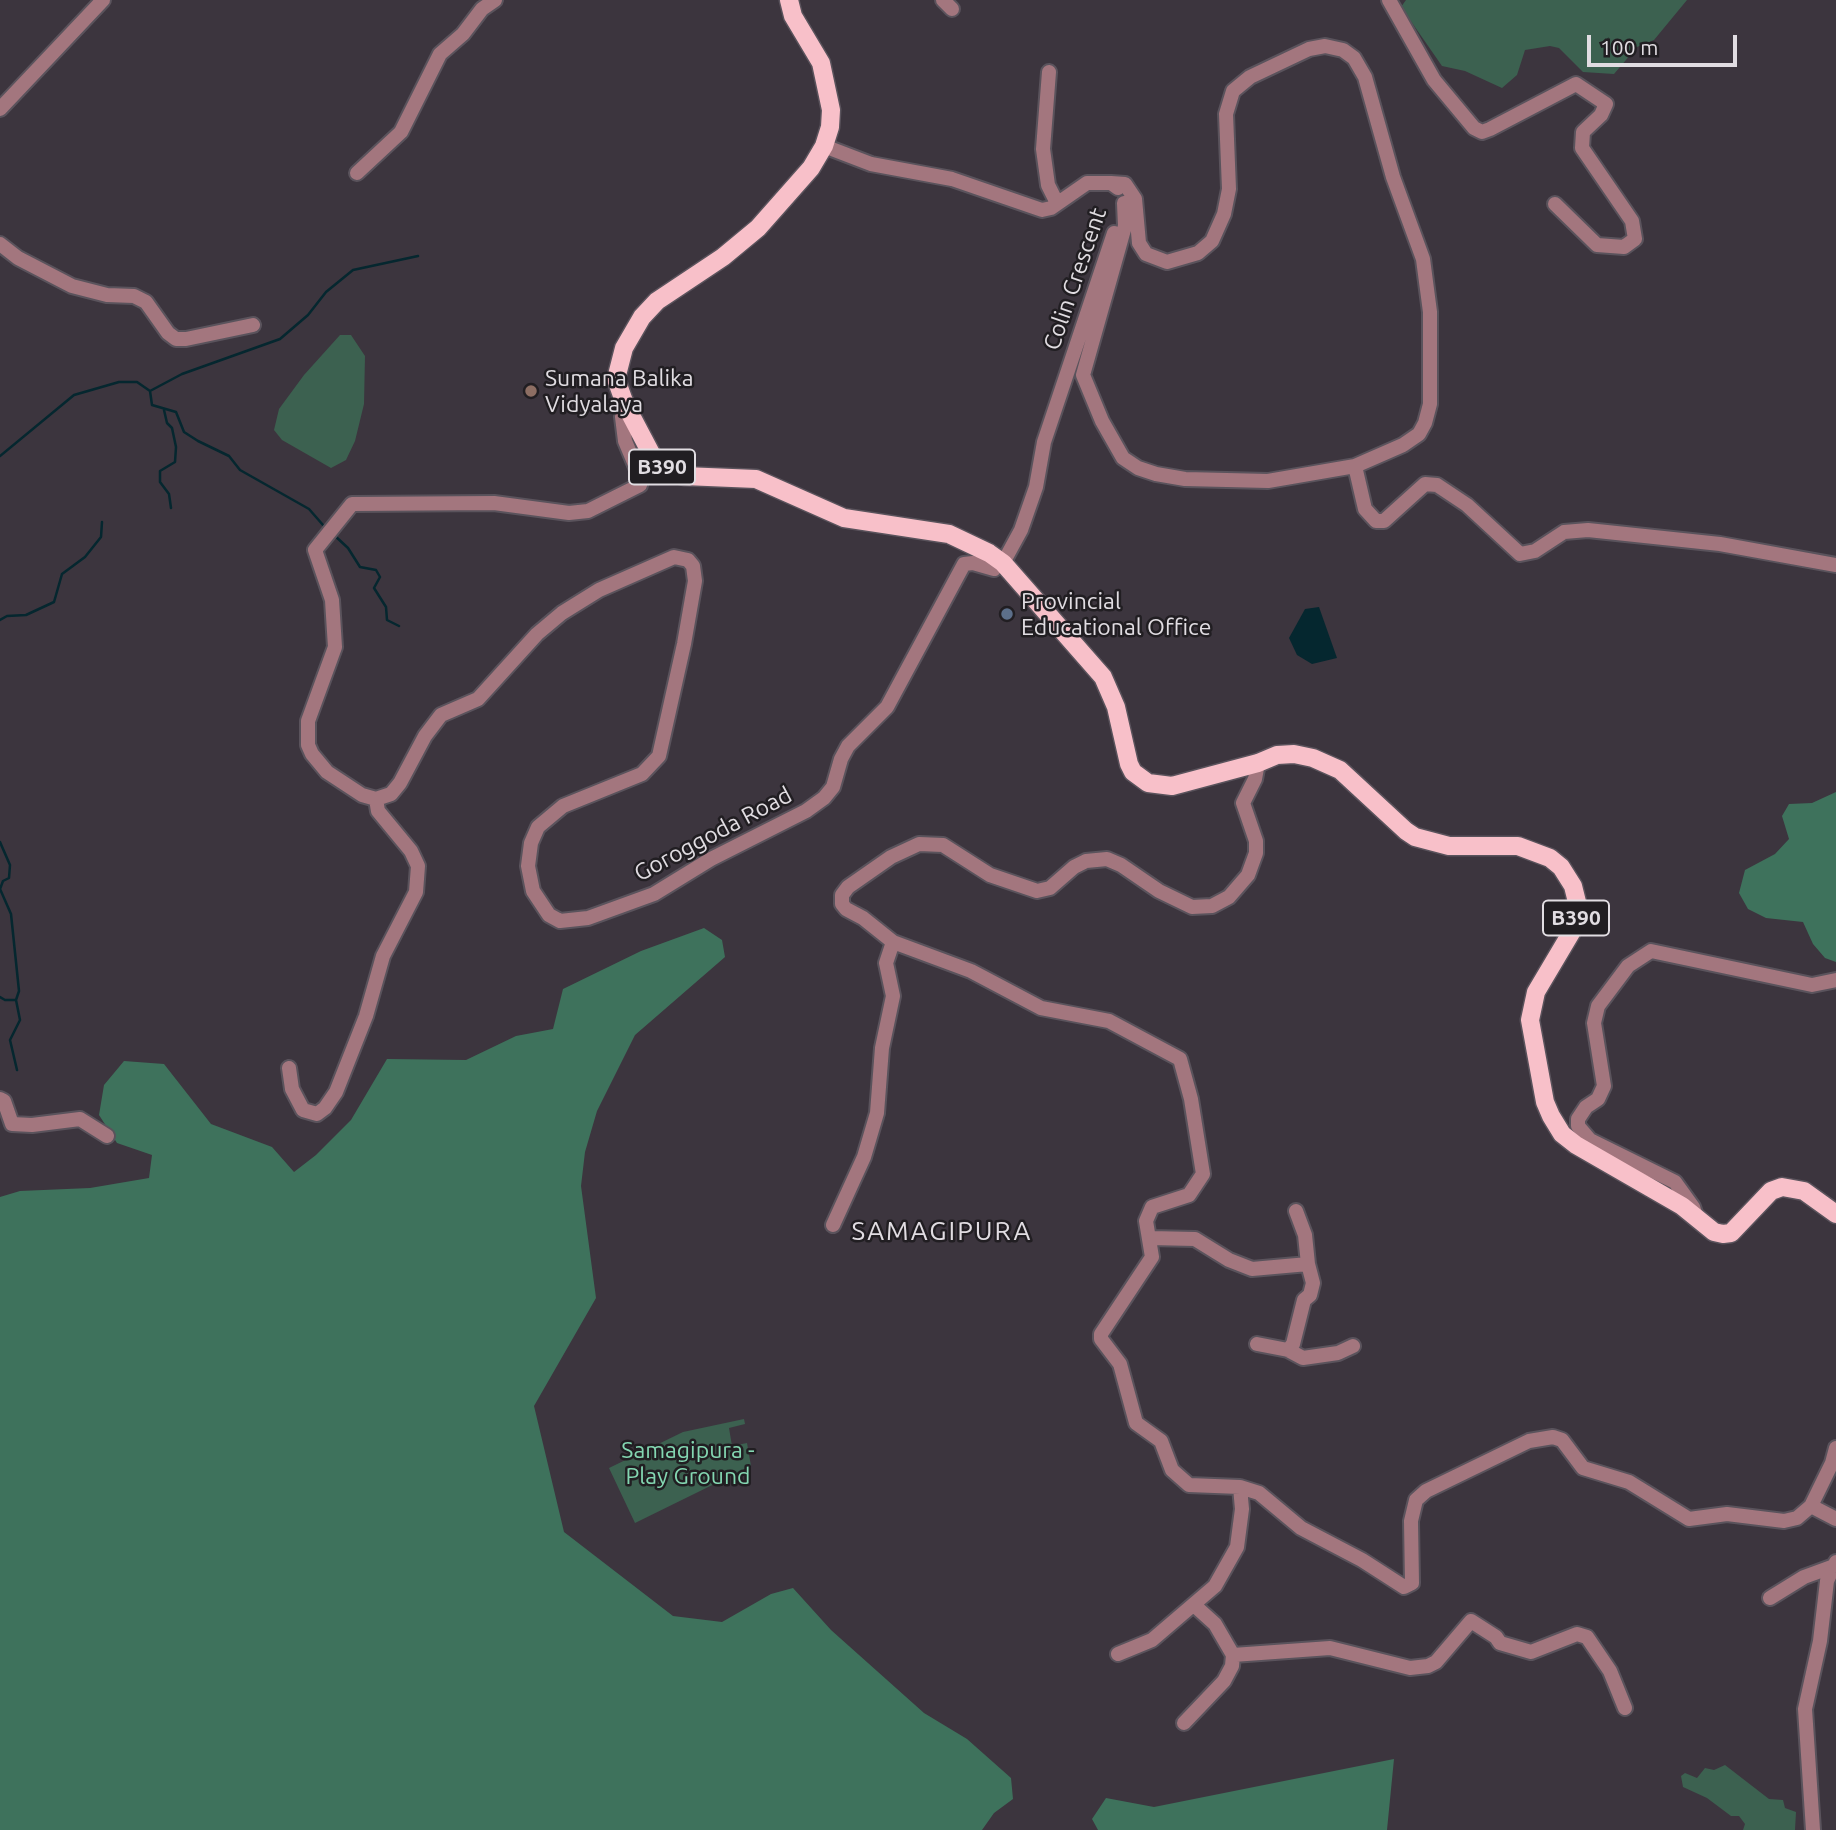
<!DOCTYPE html>
<style>
body{margin:0}
#map{position:relative;width:1836px;height:1830px;overflow:hidden;background:#3c353e;font-family:Ubuntu,sans-serif}
canvas{display:block}
.scale{position:absolute;left:1587px;top:35px;width:150px;height:32px;box-sizing:border-box;border:4px solid #e1dde2;border-top:0;padding-left:9px;font-size:21px;line-height:24px;white-space:nowrap;color:#e1dde2;-webkit-text-stroke:5px #211e22;paint-order:stroke}
</style>
<div id="map">
<canvas width="1836" height="1830"></canvas>
<div class="scale">100 m</div>
</div>
<script>
const g = document.querySelector('canvas').getContext('2d');
g.lineJoin = 'round';
function paint(path, color) { g.fillStyle = color; g.fill(path, 'evenodd'); }
const toPath = rows => new Path2D(rows.map(r => 'M' + r).join(''));
function stroke(path, color, width, dash) { g.strokeStyle = color; g.lineWidth = width; g.lineCap = dash ? 'butt' : 'round'; g.setLineDash(dash || []); g.stroke(path); }
function label(font, color, halo, rows, align = 'center') {
  g.font = font + ' Ubuntu,sans-serif'; g.lineWidth = 5; g.setLineDash([]); g.textBaseline = 'middle'; g.strokeStyle = halo; g.fillStyle = color; for (const [text, x, y, turn = 0] of rows) {
    g.save(); g.translate(x, y); g.rotate((+turn || 0) * Math.PI / 180); g.textAlign = isNaN(turn) ? turn : align; if (halo) g.strokeText(text, 0, 0); g.fillText(text, 0, 0); g.restore();
  }
}
paint(toPath([
 [1406,0,1687,0,1654,40,1637,47,1614,74,1583,72,1559,48,1550,46,1525,50,1517,75,1502,88,1465,71,1442,66,1401,7],
 [340,335,351,335,365,356,364,404,355,441,346,460,331,468,282,440,274,430,279,409,304,375],
 [744,1419,745,1424,729,1428,732,1446,747,1443,751,1466,635,1523,609,1468,683,1432],
 [1725,1765,1769,1799,1783,1800,1785,1808,1796,1812,1795,1830,1743,1830,1745,1824,1739,1816,1731,1816,1707,1798,1683,1787,1681,1776,1685,1773,1697,1778,1705,1768,1714,1770]
]), '#3c6150');
paint(toPath([
 [1836,792,1836,962,1825,958,1813,944,1803,922,1766,918,1748,909,1739,893,1745,870,1775,854,1789,839,1782,816,1789,804,1812,803],
 [704,928,722,940,725,957,635,1035,597,1111,585,1152,581,1186,596,1298,534,1406,564,1532,673,1616,722,1622,771,1594,793,1588,831,1630,924,1713,967,1739,1011,1778,1013,1799,994,1813,982,1830,0,1830,0,1197,20,1191,90,1188,149,1178,152,1155,117,1143,99,1115,104,1085,124,1061,164,1064,211,1124,272,1147,294,1172,316,1155,351,1120,387,1059,466,1060,516,1036,553,1029,563,989,641,951],
 [1394,1759,1387,1830,1098,1830,1092,1819,1106,1798,1154,1807]
]), '#3e725c');
paint(toPath([
 [1319,607,1337,658,1312,664,1297,655,1289,638,1305,609]
]), '#05272f');
stroke(toPath([
 [150,391,182,374,280,339,308,315,326,292,353,270,418,256],
 [164,410,167,423,172,428,176,447,175,462,160,471,160,482,169,494,171,508],
 [0,456,74,395,119,382,137,382,150,391,152,405,176,412,184,432,198,441,229,456,240,470,309,509,323,525],
 [334,535,348,548,360,567,376,570,380,577,374,588,386,607,387,620,399,626],
 [0,620,7,616,26,615,54,602,62,574,85,557,101,537,102,522],
 [0,842,10,865,9,878,3,881,0,889,11,914,19,991,16,1000],
 [0,997,5,1000,16,1000,20,1020,10,1040,17,1070]
]), '#05272f', 2.5);
const minor = toPath([
 [943,0,952,9],
 [1389,0,1434,80,1474,128,1482,132,1490,129,1576,84,1606,104,1601,115,1583,132,1582,148,1632,221,1635,239,1624,247,1597,245,1555,204],
 [1049,72,1043,149,1048,185,1057,203],
 [0,109,103,0],
 [824,146,871,164,952,179,1042,210,1051,208,1087,183,1111,183,1118,188],
 [357,173,401,132,440,54,463,34,482,9,495,0],
 [1111,183,1125,184,1135,199,1139,243,1146,254,1167,262,1198,253,1212,241,1224,214,1229,189,1226,114,1233,91,1250,77,1309,49,1325,46,1343,50,1354,58,1365,77,1393,177,1423,259,1430,312,1430,404,1425,423,1419,434,1403,445,1355,466,1268,481,1185,479,1156,474,1138,468,1123,458,1102,421,1083,375,1125,226,1124,203],
 [0,244,18,258,72,286,107,295,134,296,146,302,168,333,176,339,186,339,253,325],
 [625,404,622,417,625,441,641,479,640,485,588,511,569,513,494,503,352,504,315,550,332,600,335,647,308,721,308,745,312,754,327,772,362,795,376,799,391,794,400,783,425,736,441,715,478,699,537,634,562,613,599,590,674,557,688,560,693,566,695,581,684,644,659,756,642,774,563,806,538,827,531,843,528,866,533,891,549,915,560,921,588,918,654,894,711,859,806,811,824,798,833,787,841,759,848,746,887,707,964,564,973,563,994,569,1000,560],
 [1355,466,1365,509,1376,521,1384,521,1425,484,1437,485,1467,505,1520,554,1535,551,1564,532,1588,530,1720,544,1836,565],
 [1003,563,1021,530,1036,487,1044,442,1114,233],
 [1258,763,1255,779,1243,803,1256,841,1256,853,1248,875,1229,897,1212,906,1192,907,1159,891,1121,865,1107,859,1086,861,1074,867,1050,888,1037,891,990,875,943,845,919,844,891,857,848,887,842,895,842,904,846,909,863,918,893,942,971,971,1041,1008,1109,1021,1180,1059,1191,1099,1203,1174,1189,1195,1152,1207,1146,1221,1152,1257,1101,1334,1101,1339,1120,1364,1136,1423,1161,1441,1172,1470,1189,1485,1240,1487,1259,1493,1301,1528,1362,1560,1404,1587,1412,1583,1411,1521,1416,1500,1426,1491,1529,1441,1553,1437,1562,1440,1583,1468,1629,1482,1689,1519,1727,1514,1784,1521,1797,1518,1811,1506,1832,1463,1836,1448],
 [289,1068,292,1089,303,1110,317,1114,325,1108,336,1092,366,1016,383,956,416,892,418,866,411,851,378,811,376,799],
 [0,1099,4,1101,12,1124,32,1125,80,1119,107,1136],
 [1696,1216,1693,1207,1675,1182,1590,1140,1578,1126,1578,1119,1586,1107,1598,1099,1604,1086,1594,1023,1598,1006,1628,966,1651,951,1812,985,1836,980],
 [833,1225,864,1157,877,1113,882,1048,893,996,886,963,893,942],
 [1150,1238,1195,1239,1229,1260,1252,1269,1308,1264],
 [1257,1344,1288,1350,1303,1358,1338,1353,1353,1346],
 [1288,1350,1293,1344,1304,1300,1310,1295,1313,1283,1308,1264,1305,1235,1296,1211],
 [1811,1506,1836,1519],
 [1770,1598,1804,1577,1834,1566],
 [1118,1654,1152,1640,1215,1586,1237,1547,1242,1509,1240,1487],
 [1233,1655,1330,1648,1410,1668,1428,1666,1436,1662,1471,1621,1496,1637,1500,1643,1531,1652,1577,1634,1587,1637,1610,1671,1625,1708],
 [1184,1723,1224,1681,1232,1666,1233,1655,1215,1624,1194,1605],
 [1813,1830,1805,1709,1820,1641,1827,1581,1836,1562]
]);
const major = toPath([
 [789,0,793,16,821,63,831,110,830,127,824,146,811,168,758,228,723,257,657,301,642,317,624,348,616,379,625,404,655,461,667,471,684,476,756,479,844,518,949,534,989,553,1003,563,1103,677,1116,707,1129,764,1133,772,1148,783,1172,786,1258,763,1277,755,1294,754,1313,758,1340,770,1406,831,1415,837,1449,846,1518,846,1550,858,1561,867,1573,886,1577,902,1576,916,1571,933,1536,992,1530,1020,1545,1102,1551,1116,1562,1134,1576,1145,1682,1206,1714,1232,1723,1234,1731,1233,1771,1191,1782,1187,1804,1191,1836,1214]
]);
stroke(minor, '#5a535c', 18);
stroke(major, '#5a535c', 21);
stroke(minor, '#a3767e', 14);
stroke(major, '#f8c0c9', 18);
for (const [x, y, r, color] of [
 [531,391,7,"#8d6e63"],
 [1007,614,7,"#5c6f8a"]
]) { const dot = new Path2D(); dot.arc(x, y, r, 0, 2 * Math.PI); g.fillStyle = color; g.fill(dot); stroke(dot, '#211e22', 2.5); }
for (const [x, y, w] of [
 [662,467,66],
 [1576,918,66]
]) { const box = new Path2D(); box.roundRect(x - w / 2, y - 17.5, w, 35, 5); g.fillStyle = '#211e22'; g.fill(box); stroke(box, '#e1dde2', 2); }
label('bold 21px', '#e1dde2', null, [
 ["B390",662,467],
 ["B390",1576,918]
]);
label('23px', '#e1dde2', '#211e22', [
 ["Colin Crescent",1075,279,-71],
 ["Goroggoda Road",713,834,-28]
]);
label('23px', '#e1dde2', '#211e22', [
 ["Sumana Balika",545,378],
 ["Vidyalaya",545,404],
 ["Provincial",1021,601],
 ["Educational Office",1021,627]
], 'left');
label('23px', '#84d7b2', '#211e22', [
 ["Samagipura -",688,1450],
 ["Play Ground",688,1476]
]);
g.letterSpacing = '2px';
label('26px', '#e1dde2', '#211e22', [
 ["SAMAGIPURA",942,1231]
]);
g.letterSpacing = '0px';
</script>
